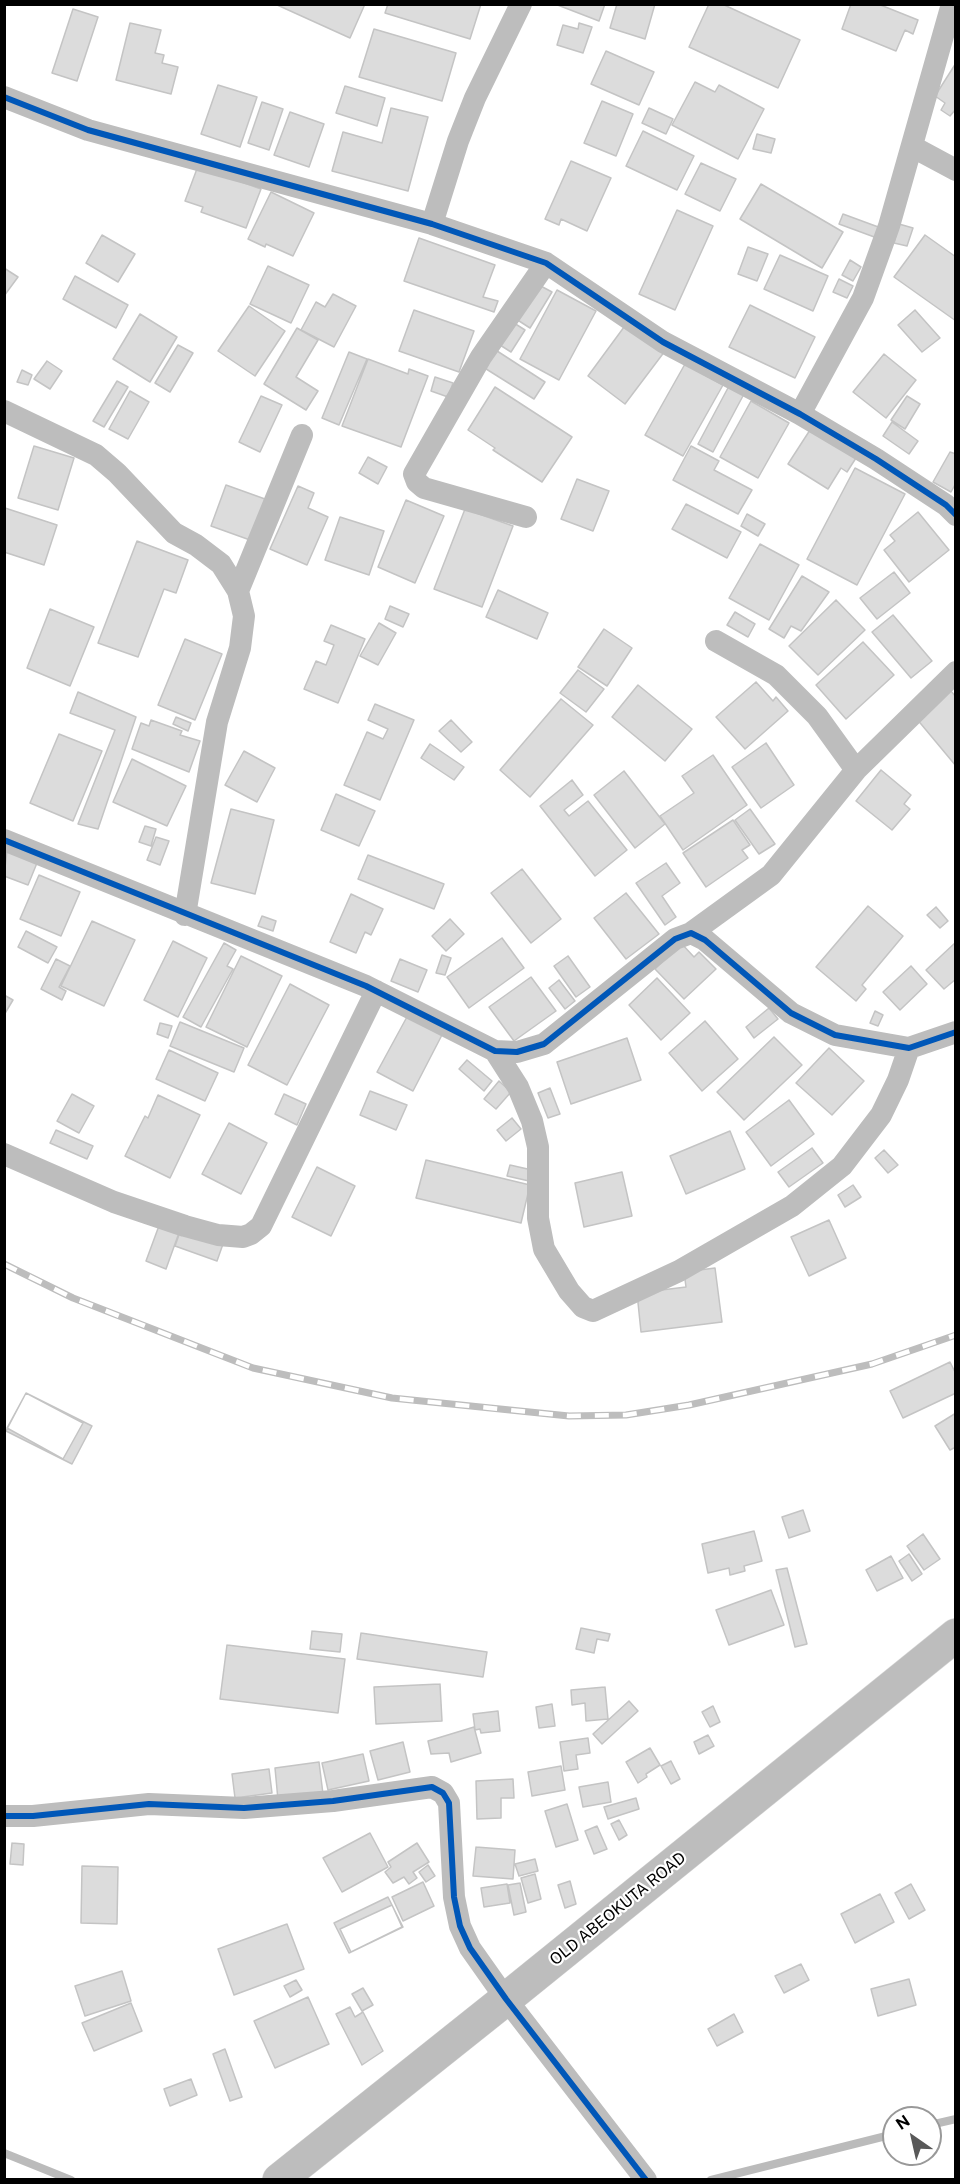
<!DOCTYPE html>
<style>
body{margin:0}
#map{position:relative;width:960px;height:2184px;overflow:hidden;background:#fff;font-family:"Public Sans",sans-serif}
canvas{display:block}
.frame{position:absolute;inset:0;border:6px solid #000;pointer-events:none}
.north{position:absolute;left:882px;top:2106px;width:60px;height:60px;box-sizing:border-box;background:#fff;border:2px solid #999;border-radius:50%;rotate:326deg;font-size:16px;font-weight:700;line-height:24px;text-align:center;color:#000}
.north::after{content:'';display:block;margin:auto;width:21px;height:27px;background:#595959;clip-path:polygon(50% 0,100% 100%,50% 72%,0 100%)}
</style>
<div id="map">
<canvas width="960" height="2184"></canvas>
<div class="frame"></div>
<div class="north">N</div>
</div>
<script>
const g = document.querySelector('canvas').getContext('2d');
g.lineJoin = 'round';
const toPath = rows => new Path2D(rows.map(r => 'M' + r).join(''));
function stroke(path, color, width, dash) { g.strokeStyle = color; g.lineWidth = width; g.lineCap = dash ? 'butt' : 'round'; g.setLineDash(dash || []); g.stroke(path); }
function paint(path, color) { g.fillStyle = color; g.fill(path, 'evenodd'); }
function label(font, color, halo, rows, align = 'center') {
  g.font = font + ' "Public Sans",sans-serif'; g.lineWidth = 4.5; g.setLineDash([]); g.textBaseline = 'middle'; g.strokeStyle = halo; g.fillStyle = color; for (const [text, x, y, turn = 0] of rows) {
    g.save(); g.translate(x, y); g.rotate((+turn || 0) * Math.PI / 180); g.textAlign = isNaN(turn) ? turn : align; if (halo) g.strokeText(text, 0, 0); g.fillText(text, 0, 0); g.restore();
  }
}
stroke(toPath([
 [930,2125,956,2119],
 [4,2153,71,2180],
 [711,2180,894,2134]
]), '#bbb', 8);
const building = toPath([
 [275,4,365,4,350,38,275,4],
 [388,4,481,4,470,39,385,13,388,4],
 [555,4,605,4,599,21,555,4],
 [617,4,655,4,645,39,610,28,617,4],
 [709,4,722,4,800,40,778,88,689,47,709,4],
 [851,4,878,4,918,20,913,34,905,30,896,51,842,29,851,4],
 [73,9,98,17,77,81,52,73,73,9],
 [130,23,161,30,155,53,164,55,162,63,178,67,171,94,116,80,130,23],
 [579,23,592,27,583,53,557,45,563,25,578,29,579,23],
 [374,29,456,53,442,101,359,77,374,29],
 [606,51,654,72,639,105,591,84,606,51],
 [956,63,956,109,950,116,941,110,945,103,935,96,956,63],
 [695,82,715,92,719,85,764,109,738,159,672,125,695,82],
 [218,85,257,97,240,147,201,134,218,85],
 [345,86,385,98,377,126,336,113,345,86],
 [602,101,633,114,616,156,584,143,602,101],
 [262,102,283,109,269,150,248,143,262,102],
 [391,108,428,117,408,191,332,171,343,132,382,143,391,108],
 [649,108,673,119,666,134,642,123,649,108],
 [290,112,324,124,309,167,274,155,290,112],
 [643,131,694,156,677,190,626,166,643,131],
 [757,134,775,139,771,153,753,149,757,134],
 [571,161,611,178,587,231,561,219,559,225,545,219,571,161],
 [701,163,736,179,720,211,685,194,701,163],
 [198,166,261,189,246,228,201,212,203,207,185,201,198,166],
 [761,184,843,232,822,268,740,219,761,184],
 [271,192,314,213,293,256,266,244,265,247,248,239,271,192],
 [677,210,713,226,675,310,639,294,677,210],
 [843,214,881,228,877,238,839,224,843,214],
 [899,224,913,228,907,246,894,243,899,224],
 [102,235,135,254,118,282,86,263,102,235],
 [925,235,956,257,956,321,894,277,925,235],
 [419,238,495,265,483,297,498,301,494,312,404,281,419,238],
 [748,247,768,254,757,281,738,274,748,247],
 [780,255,828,276,813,311,764,289,780,255],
 [850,260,861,267,853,281,842,275,850,260],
 [268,266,309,285,291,323,250,304,268,266],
 [4,268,18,277,4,296,4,268],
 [75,276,128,305,116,328,63,299,75,276],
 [839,279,853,286,847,298,833,292,839,279],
 [537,284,552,292,530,328,516,319,537,284],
 [557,290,596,311,559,380,520,359,557,290],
 [333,294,356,306,334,347,301,330,316,302,325,307,333,294],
 [750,305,815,337,795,378,729,347,750,305],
 [249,306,285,331,255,376,218,351,249,306],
 [414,310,474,331,459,372,399,351,414,310],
 [915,310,940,338,922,352,898,325,915,310],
 [140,314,177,337,150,382,113,359,140,314],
 [514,323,525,330,511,352,500,345,514,323],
 [627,323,665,351,625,404,588,376,627,323],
 [297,328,318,340,296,377,318,391,306,410,264,384,297,328],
 [178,345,193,353,170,392,155,383,178,345],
 [494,349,545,382,534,399,483,367,494,349],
 [349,352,367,359,339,425,322,418,349,352],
 [884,354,916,380,886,418,853,392,884,354],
 [368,359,408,374,409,369,428,376,401,447,342,426,368,359],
 [47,361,62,371,50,389,34,379,47,361],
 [685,364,723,385,683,456,645,435,685,364],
 [22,370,32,375,28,385,17,382,22,370],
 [435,377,453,383,448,397,431,391,435,377],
 [117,381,128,387,104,427,93,421,117,381],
 [729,386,744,394,713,452,698,444,729,386],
 [495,387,572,437,542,482,493,450,495,448,468,430,495,387],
 [130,391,149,402,128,439,109,429,130,391],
 [261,396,282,405,260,452,239,442,261,396],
 [907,396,920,404,905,429,891,420,907,396],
 [751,401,789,423,758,478,720,457,751,401],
 [892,422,918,441,909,454,883,436,892,422],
 [810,430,856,458,847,472,841,468,828,489,788,464,810,430],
 [34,446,74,458,58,510,18,498,34,446],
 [691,446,719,461,714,470,752,490,738,514,673,480,691,446],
 [950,452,956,454,956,483,951,492,933,482,950,452],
 [368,457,387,467,378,484,359,473,368,457],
 [855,468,905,494,857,585,807,559,855,468],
 [577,479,609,491,593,531,561,519,577,479],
 [226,485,265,499,250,540,211,526,226,485],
 [298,486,314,493,308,508,328,517,307,565,270,549,298,486],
 [406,500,444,516,415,583,378,567,406,500],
 [686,504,741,532,727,558,672,529,686,504],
 [5,508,57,525,44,565,4,552,5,508],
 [465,509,513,526,482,607,434,589,465,509],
 [918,512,949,550,909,582,884,550,895,541,890,535,918,512],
 [747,514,765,524,758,536,741,526,747,514],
 [340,517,384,531,369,575,325,560,340,517],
 [137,541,188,560,176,593,164,589,138,657,98,643,137,541],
 [760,544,799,565,769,620,729,598,760,544],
 [894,572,910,593,877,619,860,598,894,572],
 [802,576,829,592,801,631,791,626,784,638,769,629,802,576],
 [498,590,548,613,537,639,486,617,498,590],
 [836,600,865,630,818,675,789,646,836,600],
 [390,606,409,614,403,627,385,619,390,606],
 [50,609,94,627,70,686,27,668,50,609],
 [735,612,755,624,748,637,727,625,735,612],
 [893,615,932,661,911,678,872,632,893,615],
 [379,623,396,633,378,665,360,656,379,623],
 [331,625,365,639,338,703,304,689,316,661,326,665,334,645,324,641,331,625],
 [604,629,632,648,607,686,578,667,604,629],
 [185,639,222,654,195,720,158,705,185,639],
 [863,642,894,675,846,719,816,685,863,642],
 [578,670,604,689,586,712,560,693,578,670],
 [756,682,773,701,776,697,788,711,745,749,716,717,756,682],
 [638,685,692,729,665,761,612,717,638,685],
 [950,690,956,697,956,766,916,718,950,690],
 [78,692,136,717,98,829,78,824,115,730,70,713,78,692],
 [561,699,593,725,530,797,500,770,561,699],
 [375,704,414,720,380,800,344,785,367,732,383,739,388,729,368,720,375,704],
 [176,717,191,723,188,731,173,724,176,717],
 [151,720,182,731,180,735,200,741,189,772,132,749,141,723,149,726,151,720],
 [451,720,472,742,461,752,439,731,451,720],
 [59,734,102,751,73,821,30,803,59,734],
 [766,743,794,785,761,808,732,767,766,743],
 [430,744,464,767,454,780,421,758,430,744],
 [244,751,275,768,257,802,225,785,244,751],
 [713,755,747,805,683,850,660,816,694,793,682,776,713,755],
 [132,759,186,786,167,826,113,802,132,759],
 [881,770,911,795,904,804,910,809,892,830,856,801,881,770],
 [624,771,665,824,635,848,594,795,624,771],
 [572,780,583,795,564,810,569,816,588,801,627,850,595,876,540,806,572,780],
 [336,794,375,811,359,846,321,830,336,794],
 [231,809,274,820,255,894,211,883,231,809],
 [750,809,775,844,759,854,735,820,750,809],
 [733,820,750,845,742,850,748,858,706,887,683,853,733,820],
 [145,826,156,829,151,846,139,842,145,826],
 [156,837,169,841,160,865,147,860,156,837],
 [7,851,37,863,28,885,4,876,7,851],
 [368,855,444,884,434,909,358,879,368,855],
 [666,863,680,883,662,896,676,917,665,925,636,883,666,863],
 [522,869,561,919,531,943,491,893,522,869],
 [39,875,80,892,61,936,20,919,39,875],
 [626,893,659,934,626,959,594,918,626,893],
 [351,894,383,909,371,935,365,932,356,953,330,942,351,894],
 [868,906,903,936,862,985,866,989,856,1001,816,967,868,906],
 [936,907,948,921,940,928,927,915,936,907],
 [262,916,276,921,273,931,258,926,262,916],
 [450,919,464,934,446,951,432,936,450,919],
 [92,921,135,940,104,1006,61,986,92,921],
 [26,931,57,947,48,963,18,947,26,931],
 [502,938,524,968,469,1008,447,977,502,938],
 [173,941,207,958,178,1017,144,1000,173,941],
 [956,942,956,979,944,989,926,970,956,942],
 [224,943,236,950,227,966,233,969,201,1027,183,1017,224,943],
 [681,943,694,957,699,952,716,969,684,999,655,969,681,943],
 [442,955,451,958,445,975,436,973,442,955],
 [241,956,282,976,247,1047,206,1027,241,956],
 [568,956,590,987,576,997,554,966,568,956],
 [56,959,70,966,59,987,66,991,62,1000,41,989,56,959],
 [400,959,427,970,418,992,391,981,400,959],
 [911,966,927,984,900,1010,883,992,911,966],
 [531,977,556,1011,514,1041,489,1007,531,977],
 [657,978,690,1013,661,1040,629,1005,657,978],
 [559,980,575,1001,565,1009,549,988,559,980],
 [290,984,329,1005,287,1085,248,1065,290,984],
 [4,995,13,1000,4,1015,4,995],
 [769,1008,778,1019,754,1038,746,1027,769,1008],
 [875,1011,883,1015,878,1026,870,1023,875,1011],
 [408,1015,443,1033,413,1091,377,1072,408,1015],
 [705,1021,738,1059,702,1091,669,1053,705,1021],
 [180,1022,244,1048,234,1072,170,1046,180,1022],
 [160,1023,172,1026,168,1038,157,1034,160,1023],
 [774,1037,802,1065,744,1120,717,1092,774,1037],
 [627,1038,641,1080,571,1104,557,1062,627,1038],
 [829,1048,864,1081,832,1115,796,1083,829,1048],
 [169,1050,218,1073,205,1101,156,1079,169,1050],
 [467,1060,492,1081,484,1091,459,1069,467,1060],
 [499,1081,511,1092,496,1109,484,1099,499,1081],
 [550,1088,560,1114,548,1118,538,1093,550,1088],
 [370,1091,407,1105,396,1130,360,1115,370,1091],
 [72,1094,94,1106,79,1133,57,1121,72,1094],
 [284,1094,306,1104,297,1125,275,1114,284,1094],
 [158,1095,200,1115,170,1178,125,1156,145,1116,148,1118,158,1095],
 [789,1100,814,1134,771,1166,746,1132,789,1100],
 [512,1118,521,1129,506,1141,497,1130,512,1118],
 [229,1123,267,1143,241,1194,202,1174,229,1123],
 [56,1130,93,1146,87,1159,50,1143,56,1130],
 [730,1131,745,1169,686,1194,670,1156,730,1131],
 [812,1148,823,1163,789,1187,778,1172,812,1148],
 [884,1150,898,1165,888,1173,875,1158,884,1150],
 [426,1160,530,1185,521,1223,416,1198,426,1160],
 [510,1165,532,1170,529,1181,507,1176,510,1165],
 [317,1167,355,1186,331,1236,292,1217,317,1167],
 [622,1172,632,1216,584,1227,575,1183,622,1172],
 [853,1185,861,1197,845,1207,838,1195,853,1185],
 [829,1220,846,1258,809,1276,791,1237,829,1220],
 [160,1223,180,1230,166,1269,146,1261,160,1223],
 [181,1229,223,1244,217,1261,175,1246,181,1229],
 [715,1268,722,1322,641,1332,637,1293,686,1287,684,1272,715,1268],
 [950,1362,956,1374,956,1393,903,1418,890,1391,950,1362],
 [26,1393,92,1426,72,1464,6,1431,26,1393],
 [26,1393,83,1423,63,1459,7,1428,26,1393],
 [956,1413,956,1447,950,1450,935,1426,956,1413],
 [803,1510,810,1531,789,1538,782,1517,803,1510],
 [754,1531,762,1561,744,1566,745,1571,730,1575,729,1568,708,1573,702,1544,754,1531],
 [923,1534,940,1559,924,1570,907,1546,923,1534],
 [909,1554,922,1574,912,1581,899,1561,909,1554],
 [891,1556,903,1578,877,1591,866,1570,891,1556],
 [787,1568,807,1644,795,1647,776,1570,787,1568],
 [771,1590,784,1625,729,1645,716,1610,771,1590],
 [581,1628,610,1634,608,1641,597,1639,594,1653,576,1649,581,1628],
 [312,1631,342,1634,340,1652,310,1649,312,1631],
 [361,1633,487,1652,483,1677,357,1659,361,1633],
 [227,1645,345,1659,338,1713,220,1699,227,1645],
 [440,1684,442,1721,376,1724,374,1687,440,1684],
 [605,1687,608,1719,586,1721,585,1703,572,1705,571,1690,605,1687],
 [629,1701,638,1711,602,1744,593,1734,629,1701],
 [552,1704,555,1726,539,1728,536,1707,552,1704],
 [713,1706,720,1722,710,1727,702,1712,713,1706],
 [498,1711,500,1731,481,1733,480,1729,475,1730,473,1714,498,1711],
 [474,1727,481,1753,451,1762,449,1753,431,1754,428,1741,474,1727],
 [708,1735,714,1746,699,1754,694,1742,708,1735],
 [588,1738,590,1753,576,1755,578,1769,564,1771,560,1742,588,1738],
 [403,1742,410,1772,378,1780,370,1751,403,1742],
 [650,1748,660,1765,646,1774,647,1777,638,1783,626,1762,650,1748],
 [363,1754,369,1781,328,1790,322,1763,363,1754],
 [671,1761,680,1779,671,1784,661,1766,671,1761],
 [319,1762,323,1794,278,1800,275,1768,319,1762],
 [561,1766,565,1790,532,1796,528,1772,561,1766],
 [269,1769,272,1793,235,1798,232,1774,269,1769],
 [513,1779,514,1798,501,1798,501,1818,477,1819,476,1781,513,1779],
 [608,1782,611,1802,583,1807,579,1787,608,1782],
 [636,1798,639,1809,608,1819,604,1807,636,1798],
 [567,1804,578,1840,556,1847,545,1811,567,1804],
 [619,1820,627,1835,619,1840,611,1824,619,1820],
 [597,1826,607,1849,594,1854,585,1831,597,1826],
 [370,1833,388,1867,342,1892,323,1858,370,1833],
 [12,1843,24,1844,23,1865,10,1864,12,1843],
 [417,1843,429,1862,413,1872,417,1878,409,1884,404,1877,393,1883,385,1872,391,1867,388,1862,417,1843],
 [476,1847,515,1850,513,1879,473,1876,476,1847],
 [535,1859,538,1871,519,1876,515,1864,535,1859],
 [428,1865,435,1876,426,1882,419,1872,428,1865],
 [82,1866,118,1867,117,1924,81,1923,82,1866],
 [535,1874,541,1899,528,1903,521,1878,535,1874],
 [570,1881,576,1904,565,1908,558,1885,570,1881],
 [423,1882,434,1906,403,1921,392,1897,423,1882],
 [520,1883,526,1912,514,1915,508,1885,520,1883],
 [507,1884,510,1903,484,1907,481,1888,507,1884],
 [911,1884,925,1910,909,1919,895,1893,911,1884],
 [880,1894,894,1922,855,1943,841,1914,880,1894],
 [388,1897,403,1927,349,1953,334,1923,388,1897],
 [392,1905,402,1927,351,1952,340,1929,392,1905],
 [287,1924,304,1969,234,1995,218,1949,287,1924],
 [801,1964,809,1980,784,1993,775,1976,801,1964],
 [122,1971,131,2001,85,2016,75,1986,122,1971],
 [909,1979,916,2005,878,2016,871,1989,909,1979],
 [296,1980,302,1990,290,1997,284,1986,296,1980],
 [363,1988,373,2005,362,2011,352,1994,363,1988],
 [308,1997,329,2044,275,2068,254,2021,308,1997],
 [131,2003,142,2031,94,2051,82,2023,131,2003],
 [350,2007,355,2017,363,2012,383,2051,362,2065,336,2014,350,2007],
 [734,2014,743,2032,717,2046,708,2029,734,2014],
 [225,2049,242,2097,230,2101,213,2054,225,2049],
 [191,2079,197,2095,170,2106,164,2089,191,2079]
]);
paint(building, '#dcdcdc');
stroke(building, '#c4c4c4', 1.5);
const trunk = toPath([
 [279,2180,506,1999,956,1635]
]);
stroke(trunk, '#dbdbdb', 34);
stroke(toPath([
 [4,97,88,130,432,224,546,263,663,342,800,414,876,459,946,505,956,515],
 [913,147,956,170],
 [432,224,458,141,475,98,521,4],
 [4,411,96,455,117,473,174,533,196,545,221,564,238,591,244,616,240,648,217,722,185,915],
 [800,414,863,298,889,226,952,4],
 [526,517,424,488,417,482,414,474,481,357,546,263],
 [238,591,302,435],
 [716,641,776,675,817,716,856,770],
 [4,840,366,986,495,1051,517,1052,544,1044,675,939,691,933,705,940,791,1013,835,1035,909,1048,956,1032],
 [691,933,771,875,856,770,956,672],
 [495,1051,518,1087,532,1121,538,1147,538,1218,544,1249,569,1291,583,1307,593,1311,679,1271,792,1206,842,1166,881,1115,898,1080,909,1048],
 [4,1154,114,1202,185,1226,218,1235,243,1237,251,1234,261,1226,376,991],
 [4,1816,33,1816,149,1804,244,1808,333,1801,432,1787,443,1793,449,1803,454,1897,460,1926,470,1948,506,1999,646,2180]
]), '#bdbdbd', 22);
stroke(trunk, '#bdbdbd', 33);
const rail = toPath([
 [4,1264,73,1298,253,1368,392,1398,569,1416,626,1415,689,1405,872,1364,956,1335]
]);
stroke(rail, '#bdbdbd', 7);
stroke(rail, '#fff', 4.5, [14]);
stroke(toPath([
 [4,97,88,130,432,224,546,263,663,342,800,414,876,459,946,505,956,515],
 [4,840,366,986,495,1051,517,1052,544,1044,675,939,691,933,705,940,791,1013,835,1035,909,1048,956,1032],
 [4,1816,33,1816,149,1804,244,1808,333,1801,432,1787,443,1793,449,1803,454,1897,460,1926,470,1948,506,1999,646,2180]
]), '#0057b8', 6);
label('16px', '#000', '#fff', [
 ["OLD ABEOKUTA ROAD",618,1909,-39]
]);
</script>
